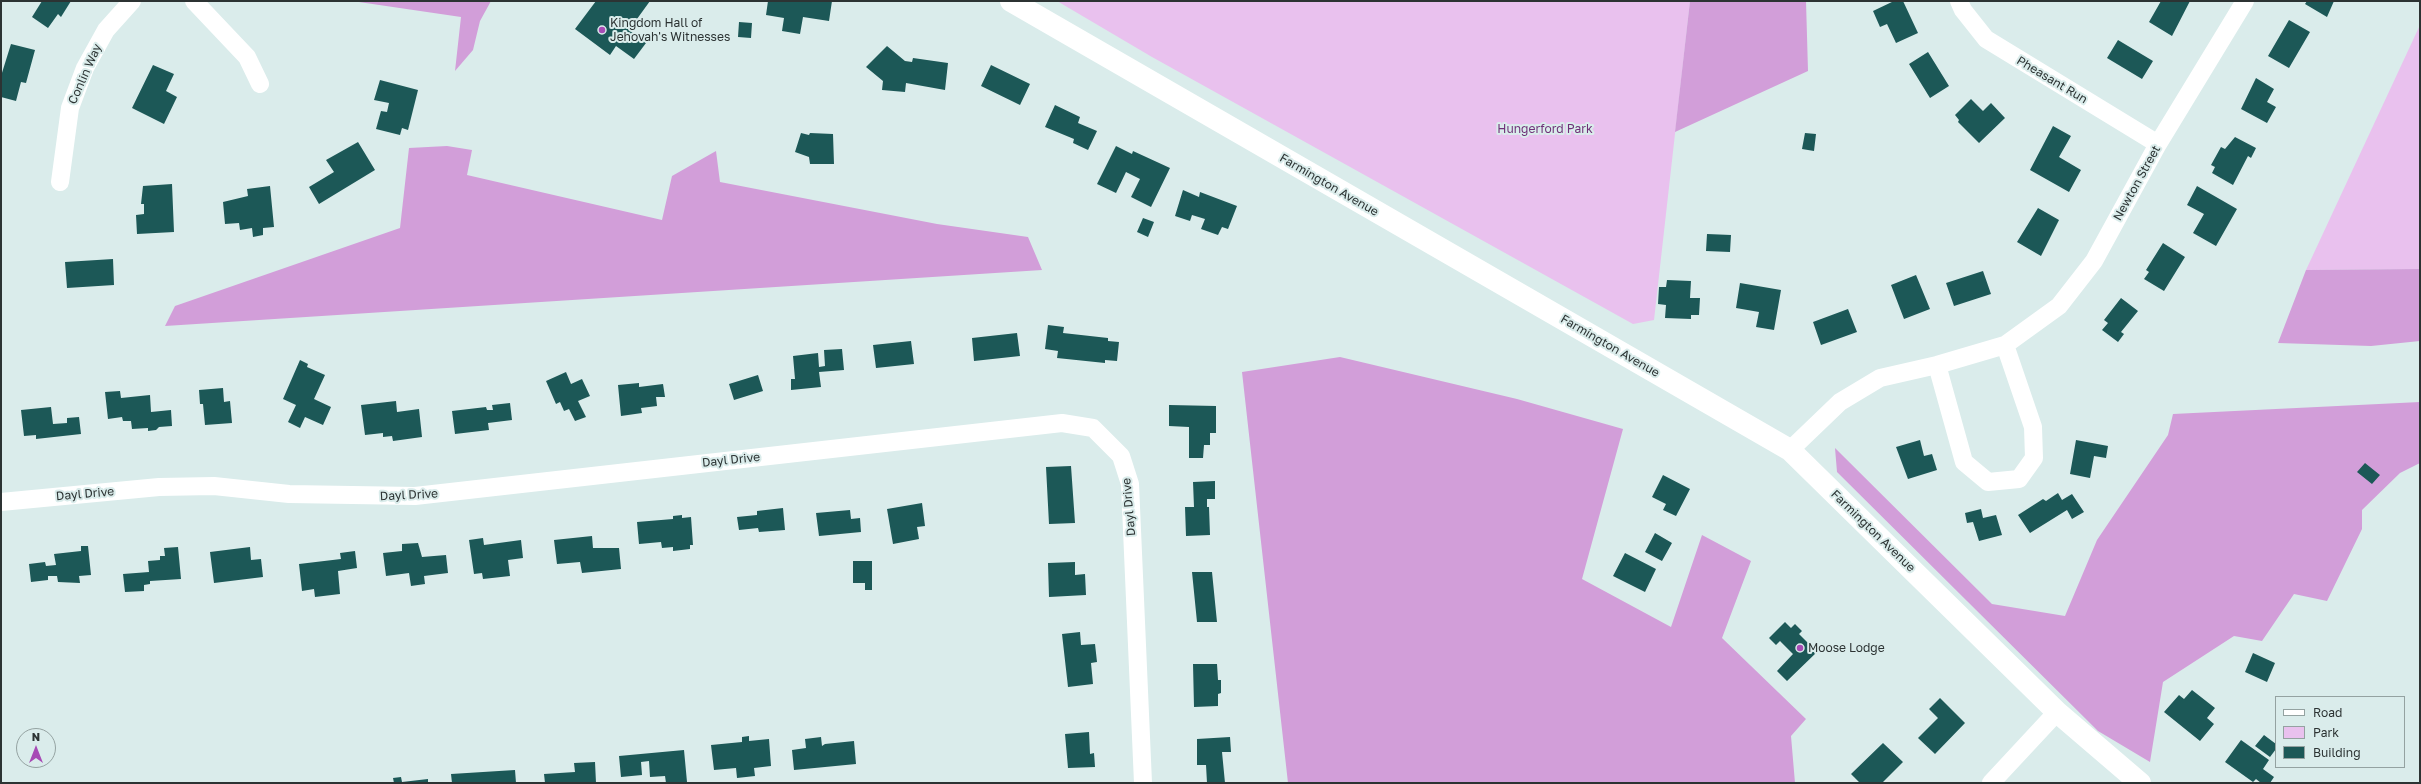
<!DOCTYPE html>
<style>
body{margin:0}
#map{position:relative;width:2421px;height:784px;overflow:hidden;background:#daeceb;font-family:"Golos Text",sans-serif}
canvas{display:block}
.frame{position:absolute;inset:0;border:2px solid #2c3333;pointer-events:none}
.legend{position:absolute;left:2275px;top:696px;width:130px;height:72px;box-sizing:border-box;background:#daeceb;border:1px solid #94a2a1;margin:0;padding:5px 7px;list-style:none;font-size:12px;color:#2c3333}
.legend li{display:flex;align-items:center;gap:8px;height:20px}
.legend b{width:20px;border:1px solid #94a2a1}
.north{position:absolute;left:16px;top:728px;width:40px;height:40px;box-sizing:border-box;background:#daeceb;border:1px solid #94a2a1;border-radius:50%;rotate:0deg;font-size:11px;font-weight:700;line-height:16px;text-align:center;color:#2c3333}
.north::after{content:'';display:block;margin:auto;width:14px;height:18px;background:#a74bb5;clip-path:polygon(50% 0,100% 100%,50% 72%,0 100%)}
</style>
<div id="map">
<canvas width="2421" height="784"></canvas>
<div class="frame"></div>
<ul class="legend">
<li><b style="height:5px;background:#fff"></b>Road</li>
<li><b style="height:11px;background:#e9c1ee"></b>Park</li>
<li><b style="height:11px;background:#1c5857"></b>Building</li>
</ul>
<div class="north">N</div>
</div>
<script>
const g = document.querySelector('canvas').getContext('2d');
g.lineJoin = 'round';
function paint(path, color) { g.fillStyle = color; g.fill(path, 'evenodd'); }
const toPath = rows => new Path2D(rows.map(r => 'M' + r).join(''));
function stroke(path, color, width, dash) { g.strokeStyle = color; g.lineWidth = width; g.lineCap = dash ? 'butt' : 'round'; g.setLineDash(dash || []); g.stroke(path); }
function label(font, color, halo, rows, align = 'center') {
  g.font = font + ' "Golos Text",sans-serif'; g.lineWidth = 4; g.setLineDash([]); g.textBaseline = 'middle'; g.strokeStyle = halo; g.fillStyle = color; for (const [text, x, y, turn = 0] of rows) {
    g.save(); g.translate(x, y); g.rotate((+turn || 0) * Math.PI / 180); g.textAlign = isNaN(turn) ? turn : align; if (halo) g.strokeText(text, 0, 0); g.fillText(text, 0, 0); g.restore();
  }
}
paint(toPath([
 [1057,1,1690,1,1654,320,1633,324,1152,57],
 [2420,25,2420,269,2306,270]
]), '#e9c1ee');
paint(toPath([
 [352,1,491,1,480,21,473,50,455,71,461,17],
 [1690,1,1806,1,1808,71,1675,132],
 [447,146,472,150,467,175,662,220,672,176,716,151,720,182,937,224,1028,237,1042,270,165,326,175,306,400,228,409,148],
 [2420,269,2420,341,2371,346,2278,343,2306,270],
 [1340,357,1517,399,1623,429,1582,579,1671,627,1702,535,1751,561,1722,638,1806,719,1791,736,1795,783,1288,783,1242,372],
 [2420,402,2420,463,2400,473,2362,510,2362,529,2327,601,2294,594,2262,641,2234,636,2163,682,2150,762,2098,731,1837,472,1835,448,1992,604,2065,616,2097,540,2168,435,2173,414]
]), '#d29ed9');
paint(toPath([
 [42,1,71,1,61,17,58,14,48,28,32,17],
 [596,1,650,1,629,30,646,43,634,59,616,46,610,55,575,29],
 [768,1,832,1,829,21,803,17,800,34,782,31,784,18,766,15],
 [1894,1,1903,1,1918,33,1896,43,1887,24,1880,27,1873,11],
 [2161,1,2190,1,2172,36,2149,22],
 [2307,1,2334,1,2327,17,2305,4],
 [2289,20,2310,32,2289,68,2268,56],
 [739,22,752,23,751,38,738,37],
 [2118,40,2153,61,2142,79,2107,58],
 [11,44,35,50,26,83,21,82,16,101,1,97,1,76],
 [887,46,905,61,912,62,913,58,948,63,945,90,906,83,905,92,882,90,883,81,866,67],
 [1928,52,1949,86,1930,98,1909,64],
 [153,65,174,74,166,91,177,97,164,124,132,108],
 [991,65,1030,84,1020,105,981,86],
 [2256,78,2274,89,2267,102,2276,107,2267,123,2241,109],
 [380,80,418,90,408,130,402,128,400,135,376,129,381,111,387,112,389,103,374,100],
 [1971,99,1983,111,1991,103,2005,118,1979,143,1958,122,1959,120,1955,115],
 [1055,105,1080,117,1078,123,1097,131,1088,150,1073,143,1074,139,1045,127],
 [2053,126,2071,136,2059,157,2081,170,2069,192,2030,170],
 [801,133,809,135,810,133,833,134,834,164,810,164,809,157,795,152],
 [1805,133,1816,134,1814,151,1802,149],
 [2235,137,2256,148,2251,158,2248,156,2233,185,2212,173,2215,167,2211,165,2221,147,2225,149],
 [358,142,375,170,319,204,309,187,334,172,326,160],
 [1116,146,1132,154,1133,151,1170,168,1151,207,1131,197,1140,179,1126,172,1116,193,1097,184],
 [172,184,174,232,137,234,136,215,144,214,144,204,141,204,143,186],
 [270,186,274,227,263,228,263,235,253,237,252,228,240,230,239,223,225,224,223,202,248,196,247,189],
 [2197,186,2237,209,2216,246,2193,233,2204,214,2187,205],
 [1183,190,1199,197,1200,192,1237,206,1228,229,1222,227,1218,235,1201,229,1205,219,1192,215,1190,221,1175,216],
 [2038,208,2059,220,2041,256,2017,242],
 [1143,218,1154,222,1148,237,1137,232],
 [1707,234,1731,235,1730,252,1706,251],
 [2163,243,2185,257,2164,291,2144,279,2149,272,2146,270],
 [113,259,114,285,67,288,65,262],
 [1983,271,1991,294,1954,306,1946,283],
 [1916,275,1930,309,1904,319,1891,285],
 [1667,280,1691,281,1690,298,1700,298,1699,315,1691,315,1691,319,1665,318,1666,305,1658,304,1659,287,1666,287],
 [1740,283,1781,290,1774,330,1756,327,1759,312,1736,308],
 [2121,298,2138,311,2121,332,2124,334,2118,342,2102,330,2108,323,2104,320],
 [1848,309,1857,332,1821,345,1813,322],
 [1048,325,1064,327,1063,333,1108,338,1108,341,1119,342,1117,361,1105,360,1105,363,1057,358,1058,351,1045,349],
 [1017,333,1020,356,974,361,972,338],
 [911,341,914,364,876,368,873,345],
 [842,349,844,370,819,372,821,387,791,390,791,379,795,379,793,356,818,353,819,367,825,366,824,350],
 [300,360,308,364,307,367,325,375,314,399,331,407,323,425,305,417,300,428,288,422,296,405,283,399],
 [566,372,571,384,582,379,590,396,578,401,586,417,575,421,569,409,564,411,560,402,556,404,546,381],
 [758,375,763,391,734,400,729,384],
 [639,383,639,387,663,384,665,397,656,397,657,406,641,408,642,413,621,416,618,385],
 [223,388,224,402,230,401,232,423,205,425,203,404,200,404,199,390],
 [120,391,121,398,150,395,151,412,171,410,172,426,159,427,156,430,148,431,148,428,132,429,131,421,123,421,122,417,108,419,105,392],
 [396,401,397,412,419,409,422,437,393,441,392,436,383,437,383,433,365,435,361,405],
 [510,403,512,420,488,423,489,430,455,434,452,411,486,407,487,410,493,410,492,405],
 [1169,405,1216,406,1216,433,1210,433,1210,445,1204,445,1203,458,1189,458,1189,427,1169,426],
 [51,407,53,424,67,423,67,418,79,417,81,434,36,439,36,435,24,436,21,410],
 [1920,440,1924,456,1932,454,1937,470,1908,479,1896,447],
 [2076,440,2108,446,2106,458,2094,456,2090,478,2070,474],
 [2365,463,2380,475,2372,484,2357,472],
 [1071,466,1075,523,1049,524,1046,467],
 [1663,475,1690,489,1676,516,1663,510,1666,504,1652,497],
 [1215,481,1215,499,1207,499,1207,507,1209,507,1210,535,1186,536,1185,507,1194,507,1193,482],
 [2058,493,2062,500,2072,494,2084,512,2072,519,2067,510,2030,533,2018,515,2043,499,2046,501],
 [922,503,925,526,917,527,919,539,893,544,887,509],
 [783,508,785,530,759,532,758,528,739,530,737,517,757,515,757,511],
 [1981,509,1983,518,1996,515,2002,535,1979,541,1973,522,1967,523,1965,513],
 [850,510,851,519,860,518,861,532,819,536,816,513],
 [682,515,682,518,691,517,693,545,690,545,690,549,673,551,673,547,662,548,661,542,639,544,637,522,673,519,673,516],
 [1655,533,1672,543,1662,561,1645,552],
 [592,536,593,548,619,548,621,569,582,573,580,562,557,564,554,540],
 [483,538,484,545,521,540,523,558,508,560,510,576,483,579,482,573,474,574,469,540],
 [418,543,422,557,446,555,448,573,424,576,425,584,411,586,409,573,386,576,383,553,402,551,402,544],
 [81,546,88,546,91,575,79,576,80,583,58,582,57,576,48,576,48,580,31,582,29,564,45,562,46,566,56,565,54,554,81,551],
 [178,547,181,579,150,581,150,584,144,585,144,591,125,592,123,574,149,572,148,561,160,560,160,556,165,556,164,548],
 [250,547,251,560,261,559,263,577,214,583,210,552],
 [355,551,357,568,338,571,340,594,315,597,314,589,302,591,299,564,341,559,340,553],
 [1625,553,1656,569,1645,592,1613,576],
 [853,561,872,561,872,590,865,590,865,583,853,583],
 [1075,562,1075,575,1085,574,1086,595,1049,597,1048,563],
 [1192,572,1212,572,1217,622,1197,622],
 [1785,622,1791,628,1795,624,1802,631,1799,634,1817,652,1787,681,1777,671,1793,654,1780,641,1776,645,1769,638],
 [1080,632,1081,645,1095,644,1097,662,1091,663,1093,684,1068,687,1062,634],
 [2253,653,2275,663,2267,682,2245,672],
 [1193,664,1217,664,1218,680,1221,680,1221,693,1218,694,1218,706,1194,707],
 [2192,690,2215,708,2207,718,2214,724,2200,741,2164,712,2179,695,2184,699],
 [1940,698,1965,723,1935,754,1918,738,1938,718,1929,709],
 [1089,732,1090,754,1094,753,1095,767,1068,768,1065,734],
 [2264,735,2276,744,2276,749,2270,757,2255,746],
 [749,736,749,741,769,739,771,766,754,768,755,776,737,778,736,768,714,770,711,745,742,742,742,737],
 [821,737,822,746,825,744,854,741,856,764,794,770,792,750,806,748,805,739],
 [1230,737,1231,752,1222,752,1225,783,1207,783,1206,765,1197,765,1197,739],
 [2241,740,2269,760,2263,769,2274,777,2270,783,2261,783,2256,779,2253,782,2225,762],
 [1883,743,1903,762,1882,783,1860,783,1851,774],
 [684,750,687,782,666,783,665,776,650,777,649,761,641,762,642,775,621,777,619,756],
 [595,762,596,783,545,783,544,774,575,772,574,763],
 [515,770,516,783,452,783,451,774],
 [401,777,402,782,428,779,428,783,394,783,393,778]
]), '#1c5857');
stroke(toPath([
 [194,1,247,57,260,84],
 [1959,1,1963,10,1986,39,2158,144],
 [60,182,70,108,85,68,106,30,132,1],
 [1937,365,1964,462,1988,482,2019,479,2034,458,2033,427,2005,345],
 [1790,450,1840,402,1880,378,1937,365,2005,345,2059,306,2094,261,2158,144,2245,1],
 [1,502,159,487,214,486,289,494,415,496,1062,423,1093,428,1121,456,1130,484,1143,783],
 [1991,783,2057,712]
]), '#fff', 18);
stroke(toPath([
 [1011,1,1790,450,2057,712,2140,783]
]), '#fff', 22);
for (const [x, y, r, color] of [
 [602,30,4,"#a74bb5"],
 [1800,648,4,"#a74bb5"]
]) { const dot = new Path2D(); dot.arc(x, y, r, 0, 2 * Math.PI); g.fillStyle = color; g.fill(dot); stroke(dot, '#daeceb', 1.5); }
label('12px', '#2c3333', '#daeceb', [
 ["Kingdom Hall of",610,23],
 ["Jehovah's Witnesses",610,37],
 ["Moose Lodge",1808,648]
], 'left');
label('12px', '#2c3333', '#daeceb', [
 ["Conlin Way",85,74,-66],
 ["Pheasant Run",2052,80,31],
 ["Newton Street",2137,183,-61],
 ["Farmington Avenue",1329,185,30],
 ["Farmington Avenue",1610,346,30],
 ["Dayl Drive",731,460,-6],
 ["Dayl Drive",85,494,-5],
 ["Dayl Drive",409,495,-3],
 ["Dayl Drive",1129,507,-95],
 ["Farmington Avenue",1873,531,44]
]);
label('12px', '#6f3178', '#daeceb', [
 ["Hungerford Park",1545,129]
]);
</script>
